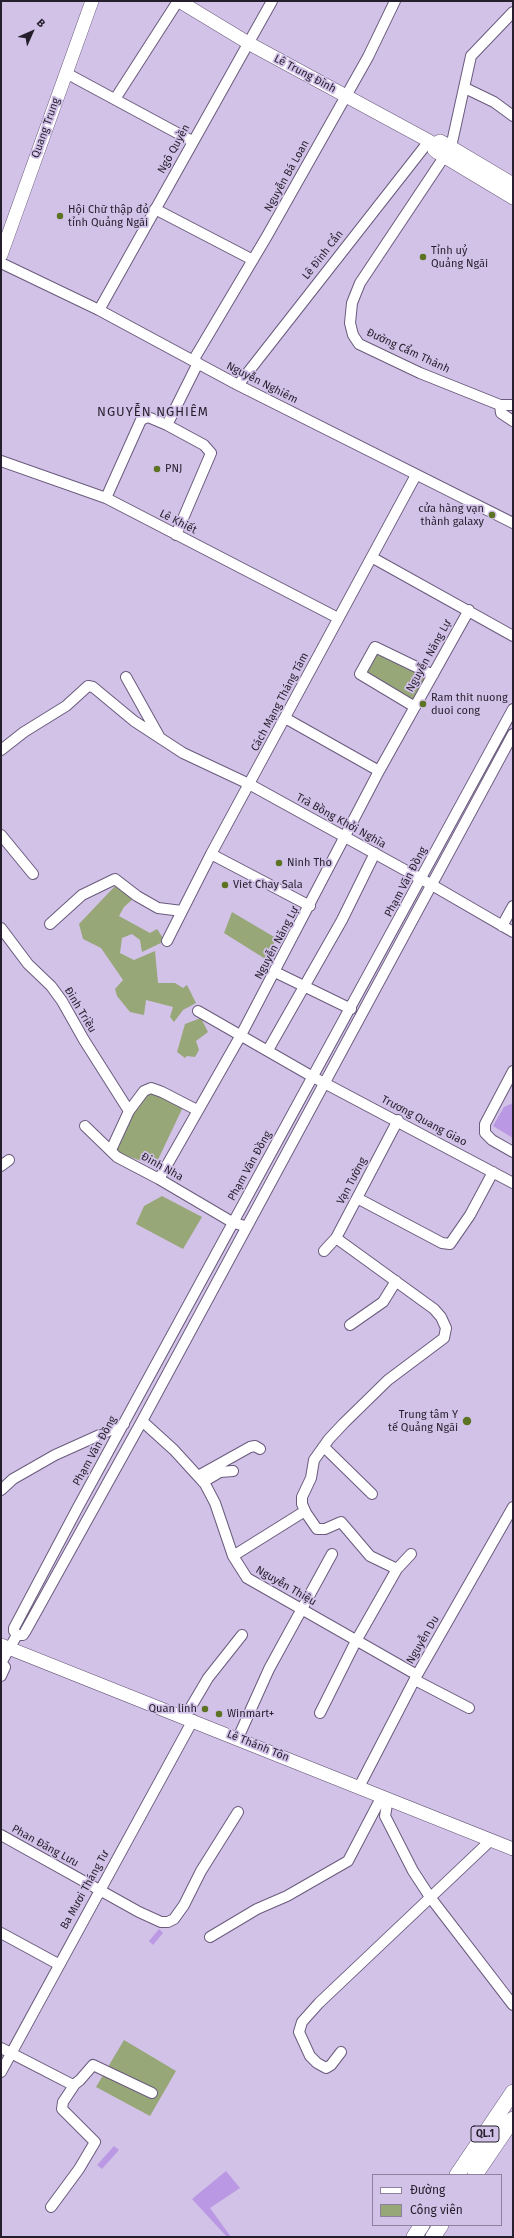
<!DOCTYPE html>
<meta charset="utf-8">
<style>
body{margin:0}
#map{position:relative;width:514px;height:2238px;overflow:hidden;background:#d2c2e8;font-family:"Fira Sans",sans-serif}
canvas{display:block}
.frame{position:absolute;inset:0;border:2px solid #251f2d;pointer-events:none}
.legend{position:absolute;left:372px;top:2174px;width:130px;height:52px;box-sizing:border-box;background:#d2c2e8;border:1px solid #8d819d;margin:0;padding:5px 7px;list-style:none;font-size:12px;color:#251f2d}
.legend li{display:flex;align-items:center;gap:8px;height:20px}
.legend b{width:20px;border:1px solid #8d819d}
.north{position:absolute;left:12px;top:12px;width:40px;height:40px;-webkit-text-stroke:3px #d2c2e8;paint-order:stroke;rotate:45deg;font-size:11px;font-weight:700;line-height:16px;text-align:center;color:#251f2d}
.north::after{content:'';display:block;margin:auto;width:14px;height:18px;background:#251f2d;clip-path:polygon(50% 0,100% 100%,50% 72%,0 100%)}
</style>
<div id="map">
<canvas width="514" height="2238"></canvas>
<div class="frame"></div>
<ul class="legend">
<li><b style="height:5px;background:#fff"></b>Đường</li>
<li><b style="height:11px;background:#97a778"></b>Công viên</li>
</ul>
<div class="north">B</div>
</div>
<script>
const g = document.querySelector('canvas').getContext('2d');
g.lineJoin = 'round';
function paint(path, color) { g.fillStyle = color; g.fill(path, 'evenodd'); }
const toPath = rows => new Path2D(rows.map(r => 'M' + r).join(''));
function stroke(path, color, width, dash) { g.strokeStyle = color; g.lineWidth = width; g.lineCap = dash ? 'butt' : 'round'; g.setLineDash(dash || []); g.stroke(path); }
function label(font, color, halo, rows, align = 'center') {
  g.font = font + ' "Fira Sans",sans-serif'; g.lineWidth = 3.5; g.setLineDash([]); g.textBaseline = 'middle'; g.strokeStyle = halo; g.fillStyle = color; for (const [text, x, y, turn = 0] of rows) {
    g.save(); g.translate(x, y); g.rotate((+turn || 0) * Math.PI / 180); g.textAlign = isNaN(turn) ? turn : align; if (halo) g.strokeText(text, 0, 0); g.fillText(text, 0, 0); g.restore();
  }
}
paint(toPath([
 [378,643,429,671,414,700,362,674],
 [117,884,134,898,124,907,119,916,150,933,157,929,165,941,142,952,140,940,132,934,122,938,120,953,134,960,155,951,158,983,175,983,183,988,187,985,196,1003,183,1010,174,1022,170,1017,173,1007,146,1000,144,1015,130,1012,117,996,115,989,123,980,101,948,83,939,79,924],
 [232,912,276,938,267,960,224,933],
 [201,1018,208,1032,196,1041,199,1050,195,1057,187,1056,185,1058,177,1052,185,1024],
 [144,1087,183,1107,155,1166,111,1150],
 [162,1196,202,1217,183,1249,136,1224,144,1206],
 [124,2040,176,2071,150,2116,96,2087]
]), '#97a778');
paint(toPath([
 [513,1103,513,1138,493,1126,504,1107],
 [159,1929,163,1933,153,1945,149,1941],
 [114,2146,119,2150,102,2169,97,2165],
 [226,2171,240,2188,210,2208,231,2237,227,2237,192,2199]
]), '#ba98e4');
const minor = toPath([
 [66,73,192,141],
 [465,88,494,102,513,116],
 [115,99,178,1],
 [451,147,471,56,513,12],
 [444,157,360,283,352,303,350,323,353,335,359,344,420,373,500,405,513,405],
 [155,209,253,260],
 [1,263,99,310,238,385,513,523],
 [99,310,272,1],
 [194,359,267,236,368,57,395,1],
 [238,385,429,141],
 [500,405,501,413,513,421],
 [167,425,198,363],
 [1,461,106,498,338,618],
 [106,498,141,420,148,417,167,425,204,445,211,453,176,535],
 [373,558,513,636],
 [126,677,160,738],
 [415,707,360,674,375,647,433,675],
 [285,718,379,771],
 [1,750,24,732,66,706,88,686,93,687,134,721,183,753,249,784,432,885,513,932],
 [1,835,33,874],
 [211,854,310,906],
 [50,924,82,895,115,879,137,896,158,908,182,911],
 [502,926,513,906],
 [1,928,28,964,51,986,62,1001,84,1040,129,1111],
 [167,941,211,854,416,475],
 [275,972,351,1009],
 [198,1011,313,1077,513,1183],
 [268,1050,342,920,375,853],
 [513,1071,485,1124,485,1133,492,1140,513,1152],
 [85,1126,117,1157,159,1179,232,1222,247,1227],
 [111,1150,129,1111,144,1091,151,1088,162,1092,197,1110],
 [1,1166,9,1160],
 [159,1179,241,1035,379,771,469,610],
 [357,1198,442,1243,450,1244,470,1215,493,1172],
 [336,1238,434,1309,441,1317,446,1328,444,1338,388,1380,344,1423,329,1439,314,1460,311,1478,302,1497,302,1504,306,1513,317,1529,325,1529,341,1522,370,1556,397,1569],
 [324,1251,336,1238,398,1120],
 [350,1325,383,1302,396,1281],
 [142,1421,174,1450,205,1484,215,1503,233,1556,247,1578,417,1675],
 [324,1447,372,1494],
 [198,1476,250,1447,255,1446,260,1449],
 [203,1482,220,1472,233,1471],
 [1,1490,13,1479,55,1455,124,1424],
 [233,1556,305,1511],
 [17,1635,14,1631,14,1628,77,1509,513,709],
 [17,1635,23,1635,25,1632,142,1421,513,734],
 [1,1662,5,1667,1,1676],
 [1,1663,17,1635],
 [415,1680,469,1708],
 [320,1713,356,1641,397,1569,411,1554],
 [185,1717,208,1678,242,1635],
 [238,1738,269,1669,332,1554],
 [359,1787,417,1675,513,1507],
 [388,1799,385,1816,413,1871,430,1897,513,2005],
 [1,1835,139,1912,161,1922,168,1922,174,1919,184,1905,201,1871,238,1812],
 [1,1933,58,1964],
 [210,1937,257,1909,287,1896,348,1861,381,1798],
 [1,2048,71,2084,75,2084,80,2080,93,2065,152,2093],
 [341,2052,331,2065,326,2068,317,2063,310,2056,299,2032,302,2022,319,2003,491,1840],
 [1,2072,193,1720],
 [51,2207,79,2169,95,2142,62,2109,63,2102,75,2084]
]);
const major = toPath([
 [179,1,250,44,429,141,434,144,440,141,451,147,513,184],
 [434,144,434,150,438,153,513,198],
 [1,255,92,1],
 [1,1645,513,1849]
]);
const highway = toPath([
 [457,2175,513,2092],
 [475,2175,513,2119],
 [414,2237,422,2225],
 [433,2237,441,2225]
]);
stroke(minor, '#6a5b7d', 12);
stroke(major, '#6a5b7d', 14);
stroke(highway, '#6a5b7d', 16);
stroke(minor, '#fff', 10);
stroke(major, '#fff', 13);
stroke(highway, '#fff', 15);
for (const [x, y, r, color] of [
 [60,216,4,"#5c7324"],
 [423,257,4,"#5c7324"],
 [157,469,4,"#5c7324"],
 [492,515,4,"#5c7324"],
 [423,704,4,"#5c7324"],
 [279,863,4,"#5c7324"],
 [225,885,4,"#5c7324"],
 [467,1421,5,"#5c7324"],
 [205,1709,4,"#5c7324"],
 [219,1714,4,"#5c7324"]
]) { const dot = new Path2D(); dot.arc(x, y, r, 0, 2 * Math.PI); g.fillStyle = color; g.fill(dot); stroke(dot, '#d2c2e8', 1.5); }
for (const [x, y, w] of [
 [485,2134,28]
]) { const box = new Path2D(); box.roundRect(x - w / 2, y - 8, w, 16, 3); g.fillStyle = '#d2c2e8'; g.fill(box); stroke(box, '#251f2d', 1); }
label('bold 10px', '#251f2d', null, [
 ["QL.1",485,2134]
]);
label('11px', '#251f2d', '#d2c2e8', [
 ["Lê Trung Đình",305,74,28],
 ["Quang Trung",46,128,-70],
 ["Ngô Quyền",174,149,-61],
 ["Nguyễn Bá Loan",287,176,-61],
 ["Lê Đình Cẩn",323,255,-52],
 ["Đường Cẩm Thành",408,351,25],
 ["Nguyễn Nghiêm",262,383,27],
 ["Lê Khiết",178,522,27],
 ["Nguyễn Năng Lự",429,656,-61],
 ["Cách Mạng Tháng Tám",280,702,-62],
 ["Trà Bồng Khởi Nghĩa",341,821,29],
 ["Phạm Văn Đồng",406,882,-62],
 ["Nguyễn Năng Lự",277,943,-62],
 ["Đinh Triều",80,1010,59],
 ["Trương Quang Giao",424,1121,28],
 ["Phạm Văn Đồng",250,1166,-61],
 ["Đinh Nha",162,1167,29],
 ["Vạn Tường",352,1181,-62],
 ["Phạm Văn Đồng",95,1451,-61],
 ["Nguyễn Thiệu",286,1586,30],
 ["Nguyễn Du",423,1640,-60],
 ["Lê Thánh Tôn",258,1746,22],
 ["Phan Đăng Lưu",45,1846,29],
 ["Ba Mươi Tháng Tư",85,1890,-61]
]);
label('11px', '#251f2d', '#d2c2e8', [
 ["Hội Chữ thập đỏ",68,210],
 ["tỉnh Quảng Ngãi",68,223],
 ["Tỉnh uỷ",431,251],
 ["Quảng Ngãi",431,264],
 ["PNJ",165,469],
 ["cửa hàng vạn",484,509,"right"],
 ["thành galaxy",484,522,"right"],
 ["Ram thit nuong",431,698],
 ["duoi cong",431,711],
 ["Ninh Tho",287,863],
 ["Viet Chay Sala",233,885],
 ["Trung tâm Y",458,1415,"right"],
 ["tế Quảng Ngãi",458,1428,"right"],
 ["Quan linh",197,1709,"right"],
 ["Winmart+",227,1714]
], 'left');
g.letterSpacing = '1px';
label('13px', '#251f2d', '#d2c2e8', [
 ["NGUYỄN NGHIÊM",153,412]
]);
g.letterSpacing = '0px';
</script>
